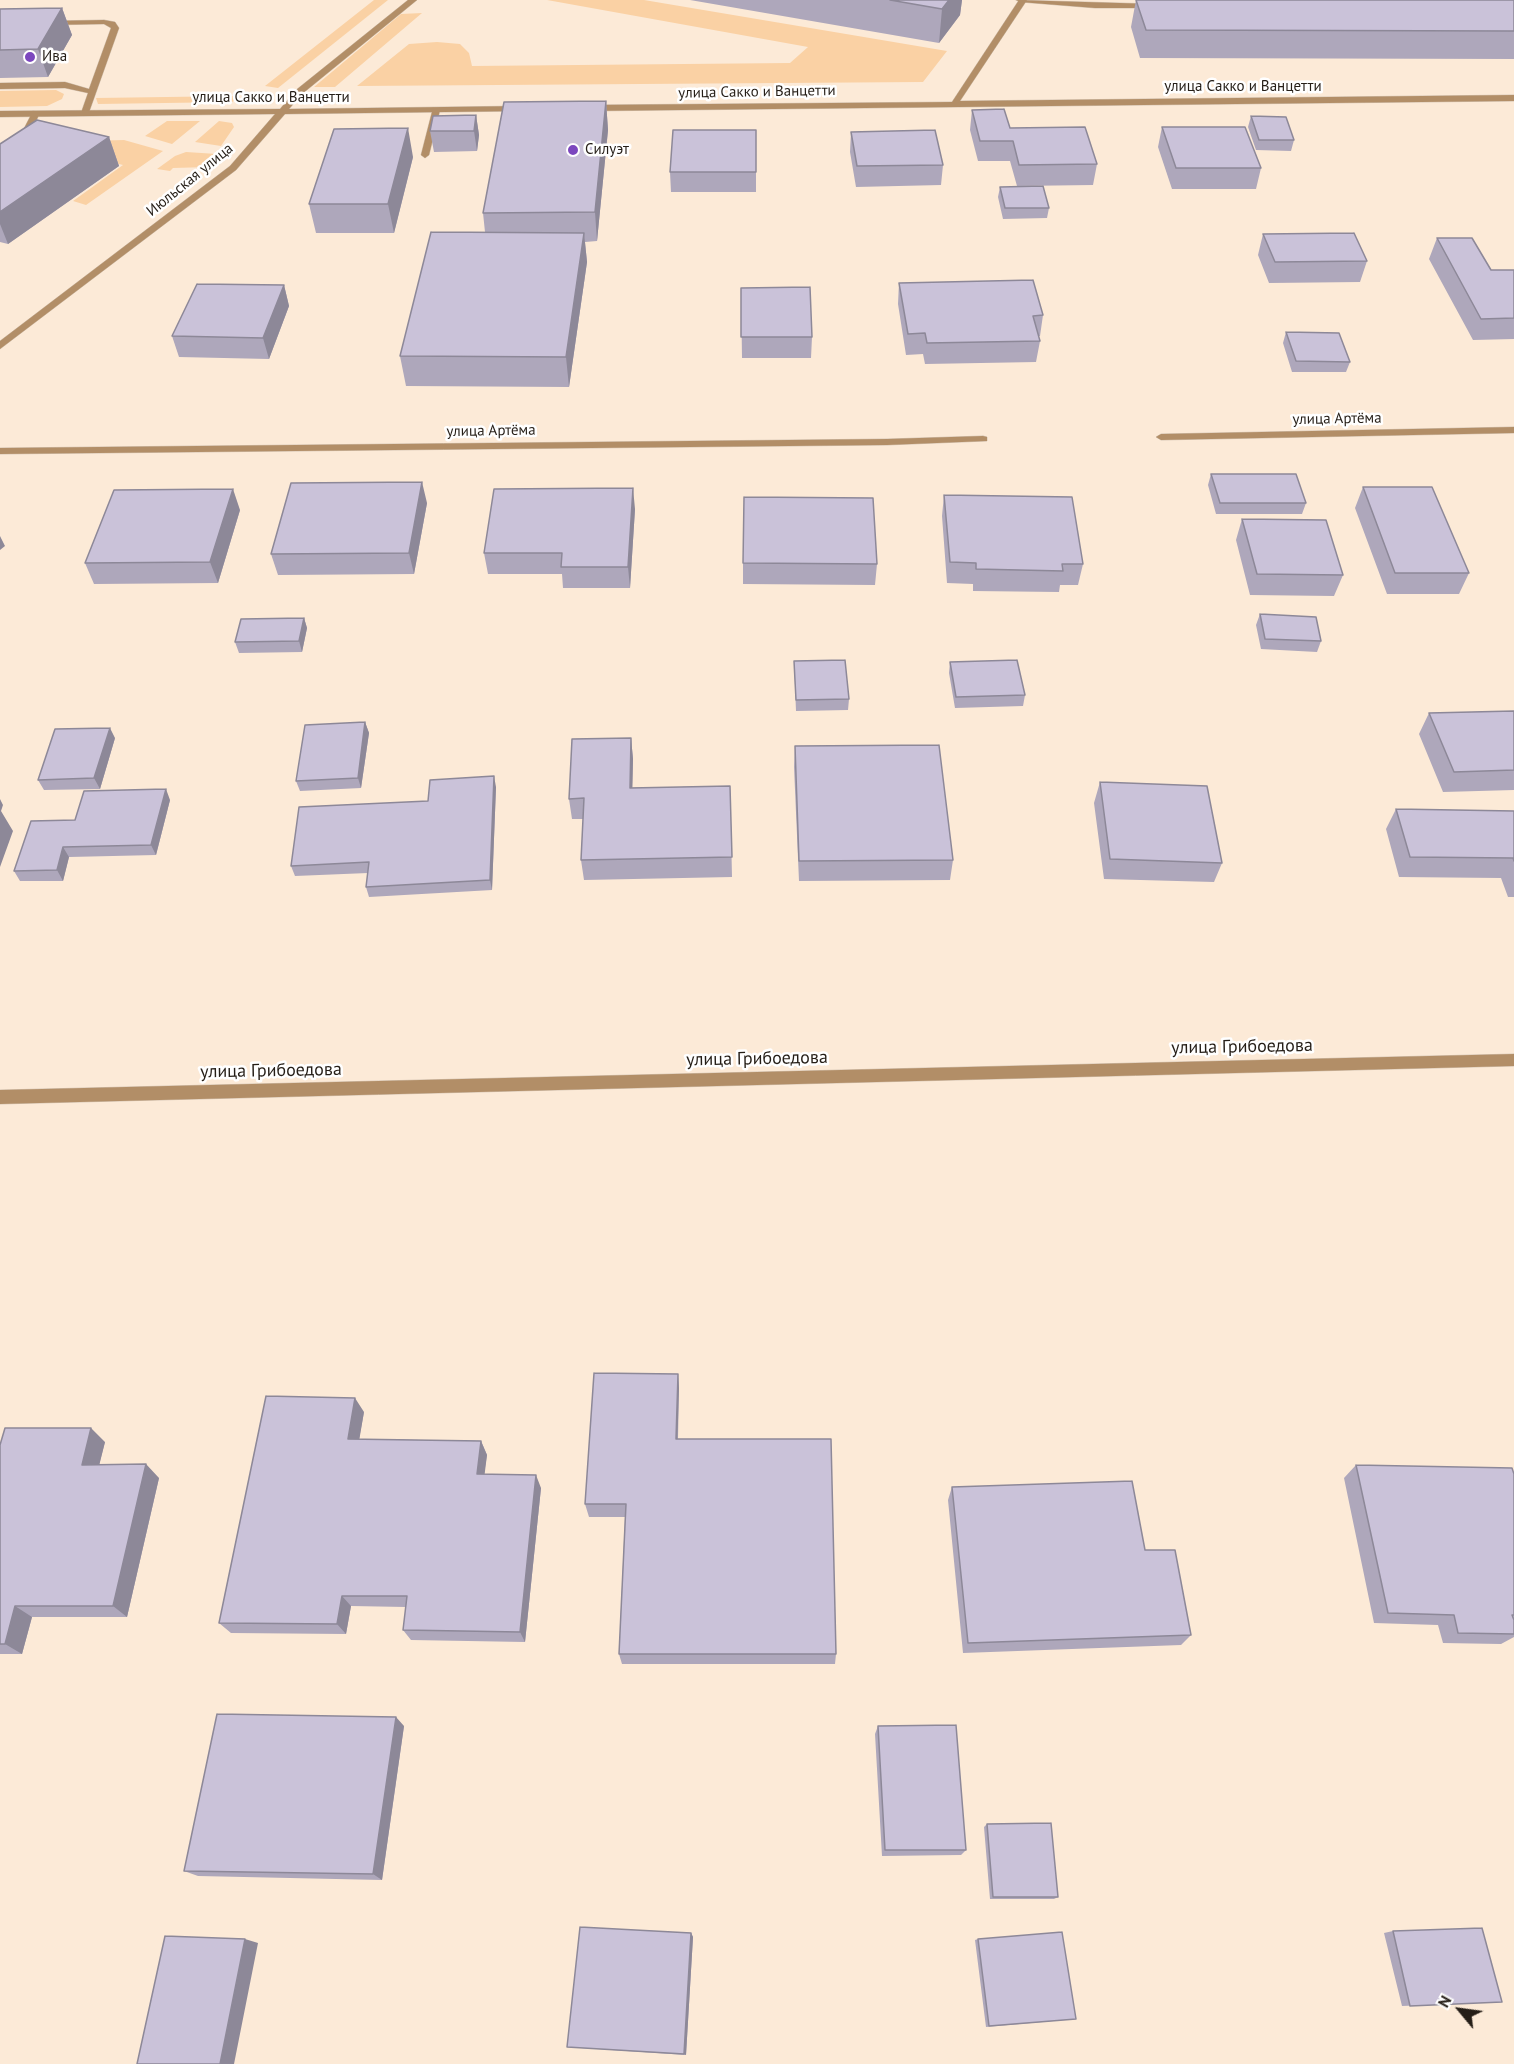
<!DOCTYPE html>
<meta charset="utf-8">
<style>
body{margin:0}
#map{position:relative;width:1514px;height:2064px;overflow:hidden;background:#fcead7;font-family:"PT Sans",sans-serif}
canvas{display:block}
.north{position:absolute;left:1430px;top:1980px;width:60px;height:60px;-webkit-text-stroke:4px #fff;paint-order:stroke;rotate:299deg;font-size:16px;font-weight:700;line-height:24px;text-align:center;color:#251e17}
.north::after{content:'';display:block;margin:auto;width:21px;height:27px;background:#251e17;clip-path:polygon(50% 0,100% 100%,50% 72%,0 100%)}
</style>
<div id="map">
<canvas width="1514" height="2064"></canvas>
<div class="north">N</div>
</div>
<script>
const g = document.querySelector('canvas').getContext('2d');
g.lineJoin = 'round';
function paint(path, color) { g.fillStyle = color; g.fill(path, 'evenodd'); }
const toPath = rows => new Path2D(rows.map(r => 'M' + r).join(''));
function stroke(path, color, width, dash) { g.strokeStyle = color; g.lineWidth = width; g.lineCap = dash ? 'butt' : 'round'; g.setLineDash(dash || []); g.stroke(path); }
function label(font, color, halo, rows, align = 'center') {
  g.font = font + ' "PT Sans",sans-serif'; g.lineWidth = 5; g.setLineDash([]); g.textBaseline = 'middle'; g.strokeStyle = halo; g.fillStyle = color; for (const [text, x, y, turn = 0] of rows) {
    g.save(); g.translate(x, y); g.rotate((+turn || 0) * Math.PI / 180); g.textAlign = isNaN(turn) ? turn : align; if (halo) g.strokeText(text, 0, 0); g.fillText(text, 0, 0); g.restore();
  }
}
paint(toPath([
 [374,0,388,0,278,88,265,86],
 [547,0,644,0,947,51,923,82,357,86,409,44,437,42,460,44,469,53,472,66,790,63,808,47],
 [422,13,335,87,314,87,401,14],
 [56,90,64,94,62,99,47,106,0,107,0,91],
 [237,96,240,97,232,102,98,104,96,98],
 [167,121,200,121,172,144,145,136],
 [219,121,232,123,234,127,221,146,195,142],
 [124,140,163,151,86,205,73,201,123,165,51,147,52,142],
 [186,152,217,154,209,167,173,168,170,171,157,169,175,156]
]), '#fad1a4');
const service = toPath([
 [1016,0,1154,4,1158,6,1154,8,1095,8,1020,2,1016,0],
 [104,20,115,22,119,28,88,115,81,113,88,93,65,88,0,89,0,83,65,82,89,89,111,28,104,24,48,25,44,23,48,21,104,20],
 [433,108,440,110,429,155,425,158,421,155,433,108],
 [33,111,40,113,24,145,0,165,0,157,16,144,33,111]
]);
const minor = toPath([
 [408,0,417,0,302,94,289,109,522,106,525,107,525,111,285,114,236,170,0,349,0,341,230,166,275,114,0,117,0,111,280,109,296,90,408,0],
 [1019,0,1027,0,960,101,1514,95,1514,101,588,111,584,108,588,105,952,102,1019,0],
 [1514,427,1514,433,1161,440,1156,437,1161,434,1514,427],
 [983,436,987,437,987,441,887,445,0,454,0,448,887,439,983,436]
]);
const tertiary = toPath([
 [1514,1054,1514,1066,0,1104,0,1090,1514,1054]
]);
stroke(service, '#d5c5b4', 1);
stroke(minor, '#d5c5b4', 1);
stroke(tertiary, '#d5c5b4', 1);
paint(service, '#b28e67');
paint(minor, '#b28e67');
paint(tertiary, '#b28e67');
paint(toPath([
 [690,0,962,0,960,15,939,43],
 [1136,0,1514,0,1514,59,1140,58,1131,27],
 [62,8,72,35,48,77,0,78,0,9],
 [606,101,608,130,597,241,585,242,587,262,569,387,406,386,400,356,485,232,483,213],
 [972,110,1010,128,1097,164,1093,185,1017,186,1010,161,978,161,970,130],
 [476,115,479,135,477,151,434,152,430,131],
 [1251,116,1294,140,1291,151,1256,150,1248,127],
 [1162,127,1261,168,1256,189,1172,189,1158,147],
 [756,130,756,192,671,192,670,172],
 [851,132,943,165,941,185,856,187,850,152],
 [109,137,119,166,8,244,0,242,0,144],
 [413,157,394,233,316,233,309,204],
 [1000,187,1049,208,1047,218,1003,219,998,197],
 [1263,234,1367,261,1360,282,1269,283,1258,255],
 [1437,238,1491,270,1514,270,1514,339,1473,340,1429,259],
 [899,283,1043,315,1040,336,1038,336,1040,341,1036,362,925,364,923,354,906,355,898,304],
 [284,285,289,306,269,359,179,357,172,336],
 [741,288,812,337,811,358,742,358],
 [1286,332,1350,362,1346,372,1292,372,1283,343],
 [1211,474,1306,503,1302,514,1216,514,1208,485],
 [1363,487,1469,573,1459,594,1387,594,1355,508],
 [944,495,1083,564,1078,585,1060,585,1059,592,973,591,973,584,947,583,942,516],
 [427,503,414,574,278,575,271,554],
 [635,509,630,588,563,588,562,574,488,574,484,553],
 [240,510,218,583,94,584,85,563],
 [1242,519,1343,575,1334,596,1250,595,1236,540],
 [743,563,877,564,875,585,743,584],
 [1260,614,1321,641,1317,652,1261,649,1256,625],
 [304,618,307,628,302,652,239,653,235,642],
 [794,661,849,699,848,710,796,711],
 [950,662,1025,695,1023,706,955,708,949,673],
 [1514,711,1514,790,1443,792,1419,734,1429,713],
 [365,722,369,733,361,788,300,791,296,781],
 [115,738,100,789,44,790,38,780],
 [631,738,633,759,632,788,730,786,732,877,584,880,581,860,583,819,572,819,569,799],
 [795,746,953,860,950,880,799,881,794,767],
 [1100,782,1222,863,1214,882,1104,879,1094,803],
 [496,787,492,890,369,897,366,887,368,873,295,876,291,866,428,801],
 [170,800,156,855,69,857,63,881,20,881,14,871,75,820],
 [1396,809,1514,811,1514,897,1508,897,1501,878,1399,877,1386,829],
 [678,1374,679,1388,678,1439,836,1654,835,1664,622,1664,619,1654,625,1517,589,1517,585,1504],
 [364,1412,359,1439,481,1441,487,1455,484,1474,541,1488,525,1642,411,1640,403,1630,406,1607,351,1606,346,1634,231,1633,219,1623],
 [105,1442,99,1465,159,1478,127,1617,32,1617,22,1654,0,1654,0,1445],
 [1356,1465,1514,1474,1514,1637,1501,1644,1443,1643,1438,1625,1374,1623,1344,1478],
 [952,1487,1145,1550,1191,1635,1181,1645,963,1653,948,1500],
 [404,1726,382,1880,198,1876,184,1871],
 [878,1726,966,1850,961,1855,882,1856,875,1734],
 [987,1824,1058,1897,1054,1899,990,1899,984,1827],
 [1393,1931,1502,2002,1402,2006,1384,1933],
 [691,1933,693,1937,686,2055,567,2047],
 [978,1939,1076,2019,986,2027,975,1940]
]), '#aea7bb');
paint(toPath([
 [949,0,962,0,960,15,939,43,942,9],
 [62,8,72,35,48,77,38,49],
 [606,101,608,130,597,241,595,212],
 [476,115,479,135,477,151,474,131],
 [408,128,413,157,394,233,388,204],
 [109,137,119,166,8,244,0,224,0,212],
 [584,233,587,262,569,387,566,357],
 [284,285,289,306,269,359,263,338],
 [422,482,427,503,414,574,409,553],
 [633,488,635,509,630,588,628,567],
 [233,489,240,510,218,583,210,562],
 [0,536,5,546,0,550],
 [304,618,307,628,302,652,299,641],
 [365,722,369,733,361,788,358,778],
 [110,728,115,738,100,789,94,778],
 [631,738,633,759,632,808,630,788],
 [494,776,496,787,492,890,490,880],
 [166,789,170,800,156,855,151,845],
 [0,799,3,805,1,811,13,831,0,867],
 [63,847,69,857,63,881,57,870],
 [678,1374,679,1388,677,1453,676,1439],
 [355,1398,364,1412,357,1453,348,1439],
 [91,1428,105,1442,96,1478,82,1465],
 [481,1441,487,1455,483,1487,477,1474],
 [146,1464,159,1478,127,1617,113,1606],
 [536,1475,541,1488,525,1642,520,1632],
 [342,1596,351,1606,346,1634,337,1624],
 [15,1606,32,1617,22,1654,5,1644],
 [396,1717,404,1726,382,1880,373,1874],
 [691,1933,693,1937,686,2055,684,2054],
 [245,1939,258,1943,234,2064,220,2064]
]), '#8d8898');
const building = toPath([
 [890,0,949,0,942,9,890,0],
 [1136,0,1514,0,1514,31,1146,30,1136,0],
 [62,8,38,49,0,50,0,9,62,8],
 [606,101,595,212,483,213,504,102,606,101],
 [1004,109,1010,128,1085,127,1097,164,1019,165,1013,141,980,141,972,110,1004,109],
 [476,115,474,131,430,131,433,116,476,115],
 [1251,116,1286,117,1294,140,1259,140,1251,116],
 [37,120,109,137,0,212,0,144,37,120],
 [1162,127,1245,127,1261,168,1176,168,1162,127],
 [408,128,388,204,309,204,334,129,408,128],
 [673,130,756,130,756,172,670,172,673,130],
 [935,130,943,165,857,166,851,132,935,130],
 [1043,186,1049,208,1005,208,1000,187,1043,186],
 [431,232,584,233,566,357,400,356,431,232],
 [1354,233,1367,261,1275,262,1263,234,1354,233],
 [1437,238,1472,238,1491,270,1514,270,1514,318,1481,319,1437,238],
 [1033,280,1043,315,1033,316,1040,341,927,343,925,333,908,334,899,283,1033,280],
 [197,284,284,285,263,338,172,336,197,284],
 [810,287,812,337,741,337,741,288,810,287],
 [1286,332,1339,333,1350,362,1296,361,1286,332],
 [1211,474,1296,474,1306,503,1220,503,1211,474],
 [422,482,409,553,271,554,291,483,422,482],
 [1363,487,1432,487,1469,573,1395,573,1363,487],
 [633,488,628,567,561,567,562,553,484,553,494,489,633,488],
 [233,489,210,562,85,563,114,490,233,489],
 [944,495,1072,497,1083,564,1062,564,1063,571,976,569,976,563,950,562,944,495],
 [744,497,873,498,877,564,743,563,744,497],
 [1242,519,1326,520,1343,575,1257,574,1242,519],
 [1260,614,1316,617,1321,641,1265,639,1260,614],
 [304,618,299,641,235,642,241,619,304,618],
 [845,660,849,699,796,700,794,661,845,660],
 [1017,660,1025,695,956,697,950,662,1017,660],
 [1514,711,1514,770,1454,772,1429,713,1514,711],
 [365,722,358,778,296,781,305,725,365,722],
 [110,728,94,778,38,780,55,729,110,728],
 [631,738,630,788,730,786,732,857,581,860,584,798,569,799,572,739,631,738],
 [939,745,953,860,799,861,795,746,939,745],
 [494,776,490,880,366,887,369,862,291,866,299,807,428,801,430,780,494,776],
 [1100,782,1207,786,1222,863,1110,859,1100,782],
 [166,789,151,845,63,847,57,870,14,871,31,821,75,820,84,791,166,789],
 [1396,809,1514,811,1514,861,1513,858,1410,857,1396,809],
 [594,1373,678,1374,676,1439,831,1439,836,1654,619,1654,626,1504,585,1504,594,1373],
 [266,1396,355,1398,348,1439,481,1441,477,1474,536,1475,520,1632,403,1630,407,1596,342,1596,337,1624,219,1623,266,1396],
 [5,1428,91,1428,82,1465,146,1464,113,1606,15,1606,5,1644,0,1644,0,1445,5,1428],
 [1356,1465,1512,1468,1514,1474,1514,1615,1512,1615,1514,1620,1514,1634,1458,1633,1454,1615,1388,1613,1356,1465],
 [1132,1481,1145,1550,1175,1550,1191,1635,968,1643,952,1487,1132,1481],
 [217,1714,396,1717,373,1874,184,1871,217,1714],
 [956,1725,966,1850,885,1850,878,1726,956,1725],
 [1051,1823,1058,1897,993,1897,987,1824,1051,1823],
 [580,1927,691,1933,684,2054,567,2047,580,1927],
 [1482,1928,1502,2002,1410,2006,1393,1931,1482,1928],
 [1062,1932,1076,2019,989,2026,978,1939,1062,1932],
 [165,1936,245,1939,220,2064,137,2064,165,1936]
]);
paint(building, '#cac2d9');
stroke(building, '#8d8898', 1.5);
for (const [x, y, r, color] of [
 [30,57,6,"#7c47be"],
 [573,150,6,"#7c47be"]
]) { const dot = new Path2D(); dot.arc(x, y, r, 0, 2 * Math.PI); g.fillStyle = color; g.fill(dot); stroke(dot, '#fff', 2); }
label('15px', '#251e17', '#fff', [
 ["Ива",42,57],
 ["Силуэт",585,150]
], 'left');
label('15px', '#251e17', '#fff', [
 ["улица Сакко и Ванцетти",1243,87],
 ["улица Сакко и Ванцетти",757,92,-1],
 ["улица Сакко и Ванцетти",271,98],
 ["Июльская улица",190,180,-39],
 ["улица Артёма",1337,419,-1],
 ["улица Артёма",491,431,-1]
]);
label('18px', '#251e17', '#fff', [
 ["улица Грибоедова",1242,1047,-1],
 ["улица Грибоедова",757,1059,-1],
 ["улица Грибоедова",271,1071,-1]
]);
</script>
